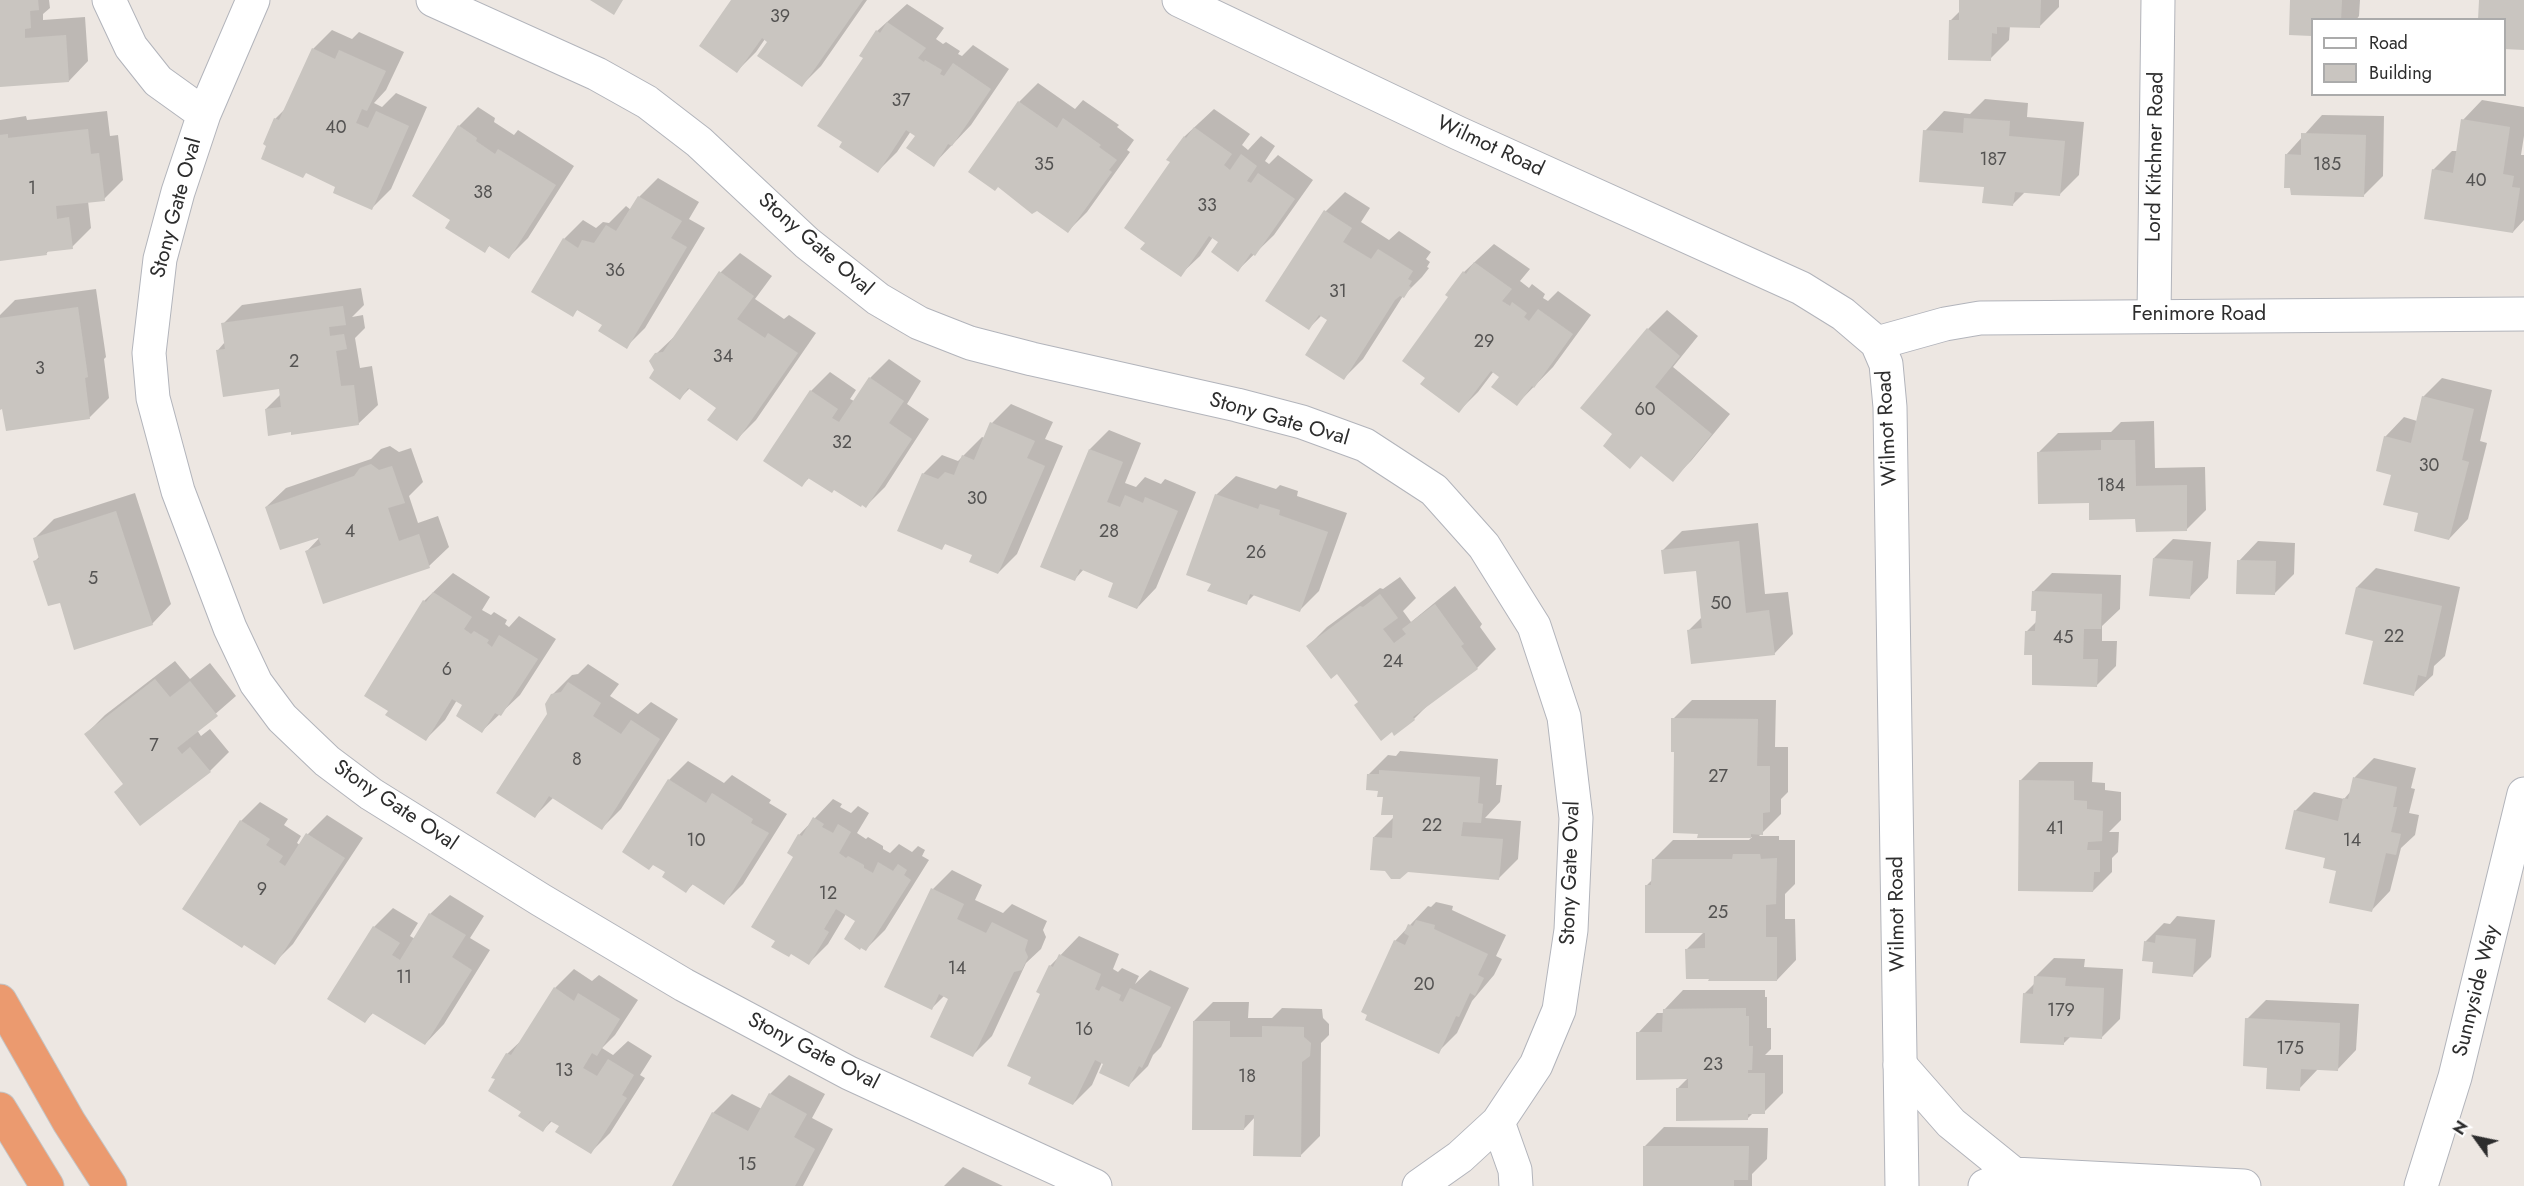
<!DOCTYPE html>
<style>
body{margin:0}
#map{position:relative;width:2524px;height:1186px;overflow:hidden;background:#ede7e2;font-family:Jost,sans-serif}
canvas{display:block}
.legend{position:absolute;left:2311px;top:18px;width:195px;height:78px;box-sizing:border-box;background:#fff;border:2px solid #ababab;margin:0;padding:8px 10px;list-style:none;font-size:18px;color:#2d2d2d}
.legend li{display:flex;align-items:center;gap:12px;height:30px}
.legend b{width:30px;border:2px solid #ababab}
.north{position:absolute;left:2446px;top:1108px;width:60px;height:60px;-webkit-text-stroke:4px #fff;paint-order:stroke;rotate:303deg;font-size:16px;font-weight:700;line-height:24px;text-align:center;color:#2d2d2d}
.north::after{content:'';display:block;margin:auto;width:21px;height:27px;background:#2d2d2d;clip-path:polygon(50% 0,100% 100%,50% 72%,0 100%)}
</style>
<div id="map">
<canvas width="2524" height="1186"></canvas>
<ul class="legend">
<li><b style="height:8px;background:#fff"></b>Road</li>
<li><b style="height:16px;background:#c9c5c0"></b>Building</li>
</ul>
<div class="north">N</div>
</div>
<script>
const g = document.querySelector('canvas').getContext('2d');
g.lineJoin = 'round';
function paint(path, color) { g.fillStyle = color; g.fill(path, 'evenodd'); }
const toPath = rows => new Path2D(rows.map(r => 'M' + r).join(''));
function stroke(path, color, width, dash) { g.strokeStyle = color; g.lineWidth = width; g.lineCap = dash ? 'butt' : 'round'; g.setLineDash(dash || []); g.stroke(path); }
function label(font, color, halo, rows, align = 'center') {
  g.font = font + ' Jost,sans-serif'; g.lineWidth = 4.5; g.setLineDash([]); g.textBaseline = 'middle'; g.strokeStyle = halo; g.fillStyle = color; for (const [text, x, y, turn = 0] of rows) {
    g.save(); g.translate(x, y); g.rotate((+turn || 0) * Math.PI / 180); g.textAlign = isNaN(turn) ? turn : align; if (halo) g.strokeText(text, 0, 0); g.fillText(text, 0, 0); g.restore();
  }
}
paint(toPath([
 [0,0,49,0,50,8,43,14,43,20,85,17,88,61,69,81,0,86],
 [732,0,867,0,821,66,802,85,765,39,756,52,737,71],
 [1961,0,2059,0,2059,7,2040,26,2010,26,2009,40,1990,59,1950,21,1960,11],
 [2292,0,2360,0,2359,16,2356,20,2312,20,2312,34,2291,34],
 [907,4,944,28,936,39,943,44,946,42,960,51,958,54,962,56,973,45,1009,69,971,125,933,165,917,135,911,131,897,152,878,171,844,142,865,58,877,31],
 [332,30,352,39,359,32,404,52,386,90,374,103,382,107,396,93,427,107,391,189,372,208,337,186,275,119,285,109,313,49],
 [1038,83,1075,109,1083,100,1119,125,1117,127,1134,140,1127,150,1130,152,1087,212,1068,231,1019,102],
 [1985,99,2028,103,2027,117,2084,122,2079,175,2060,194,2025,192,2013,204,1925,131,1944,111,1970,114],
 [2482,100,2524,107,2524,136,2521,155,2524,155,2524,220,2513,232,2433,170,2452,151,2458,151,2463,120],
 [478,107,495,118,494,122,514,135,518,130,574,166,528,238,509,257,490,245,485,251,459,126],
 [1214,109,1250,134,1242,145,1248,150,1261,136,1275,146,1265,161,1269,164,1278,155,1313,180,1274,235,1238,270,1220,242,1213,237,1200,256,1180,275,1147,242,1172,162,1168,160,1185,136],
 [107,111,110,136,118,135,123,180,104,199,88,201,91,228,72,247,49,250,46,254,0,260,0,120,26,116,27,120],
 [2322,115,2384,116,2383,176,2364,195,2286,155],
 [658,178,699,202,689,219,705,228,645,328,626,347,604,325,578,309,572,315,564,239,583,220,596,228,603,222,609,223,626,206,631,210,639,197],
 [1345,192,1370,208,1361,222,1389,240,1399,231,1431,252,1426,259,1430,262,1427,267,1429,268,1422,277,1403,296,1363,359,1344,378,1329,319,1322,315,1309,328,1267,301,1326,211],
 [1494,244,1530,269,1520,281,1529,288,1532,284,1545,294,1543,298,1548,301,1558,291,1591,315,1553,367,1517,404,1501,376,1494,371,1478,392,1459,411,1427,377,1451,297,1464,272],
 [740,253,772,276,755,299,784,319,789,315,816,333,756,420,737,439,718,407,690,388,680,398,656,370,656,354,677,334,721,272],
 [361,288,364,305,352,317,363,315,365,328,355,338,360,368,372,366,378,405,358,424,292,431,266,409,281,394,280,387,218,350,225,342,223,324,242,305],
 [96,289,106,357,104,359,109,398,90,417,0,408,0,315,15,300],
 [1667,310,1698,336,1673,367,1730,414,1691,461,1672,480,1614,434,1648,329],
 [889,359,921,381,907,404,929,419,885,487,866,506,810,477,802,485,811,391,830,372,856,390,850,399,854,401,870,378],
 [2442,378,2492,390,2480,441,2487,443,2468,519,2449,539,2420,512,2392,474,2385,437,2404,417,2417,421,2423,397],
 [1011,404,1053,422,1045,439,1063,446,1017,554,998,573,974,554,946,543,941,548,923,474,942,455,958,461,982,437,985,438,992,423],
 [2154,421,2155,468,2205,467,2206,510,2187,529,2137,517,2039,452,2058,433,2111,432,2121,422],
 [1109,430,1141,443,1125,483,1136,487,1145,477,1161,484,1165,479,1196,492,1156,588,1137,608,1115,582,1084,569,1075,579,1042,566,1090,449],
 [390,446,399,452,411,448,423,482,409,496,418,523,438,516,449,547,429,566,324,602,307,551,323,534,266,507,286,488,371,459,381,449],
 [1236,476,1276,489,1280,485,1298,491,1297,496,1347,513,1319,591,1300,610,1255,594,1246,603,1213,583,1216,495],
 [135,493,171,604,152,624,61,601,35,561,40,556,35,538,54,519],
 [1758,523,1765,594,1788,592,1793,634,1774,654,1689,630,1702,617,1697,569,1663,550,1682,531],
 [2173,539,2211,542,2208,578,2189,598,2154,558],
 [2258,541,2295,543,2294,574,2275,593,2239,561],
 [2376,568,2460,587,2445,656,2434,666,2433,675,2413,694,2375,639,2357,587],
 [453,573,490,597,482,610,491,615,494,612,507,620,505,624,509,627,519,616,556,639,520,695,482,731,464,704,457,700,445,720,426,739,424,601],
 [2052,573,2121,575,2120,609,2102,626,2102,641,2117,641,2116,666,2097,685,2034,654,2026,632,2037,621,2038,610,2033,592],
 [1400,577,1416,598,1403,611,1411,622,1455,586,1482,624,1480,627,1496,649,1477,668,1432,701,1414,719,1359,701,1337,672,1308,646,1327,627,1380,588,1383,589],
 [175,661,190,679,210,663,236,696,197,730,201,736,210,729,229,752,210,771,86,734,105,715],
 [588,664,619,684,610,696,638,714,651,702,678,719,621,809,602,828,554,797,535,816,552,695,572,675,578,674],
 [1692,700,1776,700,1775,747,1788,747,1788,792,1781,799,1781,814,1759,836,1779,836,1779,840,1795,840,1795,884,1785,894,1785,919,1795,919,1796,960,1777,980,1687,949,1704,932,1646,886,1653,879,1654,859,1673,840,1749,840,1752,837,1699,837,1675,751,1673,719],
 [1400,751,1498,759,1496,785,1502,785,1500,802,1485,818,1521,821,1518,859,1499,878,1374,837,1393,818,1395,814,1369,774,1388,755,1396,756],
 [2374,758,2416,768,2411,788,2415,789,2409,813,2419,815,2415,835,2401,848,2390,891,2371,911,2327,857,2295,811,2314,792,2344,799,2351,791,2355,777],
 [688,761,724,783,732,775,771,800,769,803,787,814,743,884,724,903,693,884,686,891,667,872,669,780],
 [2039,762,2093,762,2092,782,2105,783,2105,790,2121,792,2121,820,2109,832,2119,832,2118,852,2112,858,2112,872,2093,891,2020,781],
 [833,799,842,804,840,807,851,813,858,806,869,813,857,833,866,839,868,837,883,846,883,849,890,853,899,844,912,852,918,846,925,850,922,856,929,860,885,930,866,949,857,920,846,914,828,944,809,963,777,941,799,835],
 [260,802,288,819,284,825,301,836,297,843,300,845,308,834,327,815,363,838,293,944,274,963,241,821],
 [952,870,982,885,975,900,1003,913,1012,904,1047,921,1043,930,1046,937,1041,949,1026,963,992,1036,973,1055,950,998,945,995,932,1008,933,889],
 [450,895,484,916,470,938,490,950,444,1024,425,1044,374,1012,365,1021,374,927,393,908,418,923,410,936,415,939,430,914],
 [1436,902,1453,906,1452,910,1506,935,1496,956,1502,959,1494,975,1472,1001,1457,1033,1438,1052,1395,941,1428,906,1431,907],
 [2177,916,2215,920,2211,957,2192,976,2155,961,2145,942,2164,923,2170,924],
 [1079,936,1119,954,1113,969,1118,972,1122,968,1139,976,1135,984,1150,970,1189,988,1161,1047,1153,1055,1148,1066,1129,1085,1102,1062,1092,1085,1073,1104,1033,1076,1042,993,1050,966],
 [2054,958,2085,959,2084,967,2123,969,2120,1019,2101,1038,2071,1036,2064,1043,2024,994,2035,983,2035,977],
 [574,969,592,981,599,975,638,1000,615,1035,602,1048,613,1055,628,1041,652,1056,640,1075,645,1078,610,1133,591,1152,553,1120,543,1130,523,1111,507,1054,525,1037,555,988],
 [1683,990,1765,990,1765,997,1767,997,1767,1028,1771,1028,1771,1049,1765,1055,1783,1055,1783,1093,1764,1112,1754,1112,1748,1118,1677,1089,1688,1078,1638,1033,1657,1013,1664,1013,1664,1010],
 [2266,1000,2359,1004,2356,1050,2337,1070,2318,1069,2299,1089,2269,1066,2247,1019],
 [1213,1002,1249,1002,1248,1018,1272,1018,1282,1008,1322,1009,1323,1018,1329,1024,1329,1035,1321,1043,1320,1136,1301,1155,1255,1117,1244,1129,1194,1021],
 [789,1075,825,1094,812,1118,833,1129,803,1186,674,1186,713,1113,732,1094,762,1109,770,1094],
 [1664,1127,1768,1128,1767,1159,1752,1174,1752,1186,1645,1186,1645,1146],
 [963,1167,1003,1186,944,1186]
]), '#0003');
paint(toPath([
 [0,0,38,0,39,10,30,11,31,28,25,29,25,38,66,35,69,82,0,87],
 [590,0,623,0,614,15],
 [731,0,863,0,802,87,757,56,767,42,762,38,737,73,699,46],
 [1959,0,2041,0,2040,28,1997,27,1997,34,1992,33,1991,61,1948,60,1949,20,1959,20],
 [2290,0,2342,0,2341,20,2312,20,2312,36,2289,35],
 [2479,0,2524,0,2524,50,2504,49,2504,20,2478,20],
 [887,22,926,48,918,58,924,62,925,60,942,70,940,74,944,76,953,63,991,89,952,146,948,144,934,167,906,148,915,136,906,130,878,173,839,147,842,142,817,126,863,58,859,56,876,30,880,33],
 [312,48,335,59,339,50,386,71,367,111,362,109,356,123,368,128,376,111,409,126,372,210,333,193,335,187,306,173,303,178,261,159,266,146,263,144,274,118,279,120],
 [1018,101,1057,128,1063,118,1101,145,1099,147,1117,160,1109,170,1112,172,1068,233,1037,211,1032,214,998,187,995,191,968,172],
 [1964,118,2010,121,2009,136,2065,141,2060,196,2015,192,2013,206,1982,203,1984,187,1919,182,1923,130,1963,133],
 [2461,119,2510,127,2503,174,2514,176,2512,187,2520,188,2513,233,2424,219,2432,169,2453,173],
 [458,125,477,138,476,141,495,154,498,149,556,185,509,259,489,246,485,253,445,228,450,220,412,196],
 [1194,127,1232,154,1224,165,1230,170,1241,154,1257,166,1247,181,1251,183,1258,173,1295,199,1255,256,1251,253,1238,272,1211,252,1218,242,1209,236,1181,277,1140,249,1145,243,1124,228,1170,162,1166,160,1184,136,1186,138],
 [88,129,91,154,99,153,105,201,56,206,57,219,69,217,73,249,46,252,47,255,0,261,0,135,8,134,8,138],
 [2301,133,2366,135,2364,197,2291,195,2290,188,2284,188,2285,154,2301,155],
 [638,196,682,221,671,238,687,247,627,349,598,331,602,325,577,310,573,317,531,292,563,238,578,248,582,240,594,243,606,225,616,231],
 [1324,210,1352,228,1343,242,1371,259,1378,249,1413,271,1408,279,1412,281,1409,286,1411,287,1404,298,1400,296,1395,300,1344,380,1305,355,1327,320,1319,315,1309,330,1265,301],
 [1474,262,1512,289,1502,301,1510,306,1512,302,1527,313,1524,317,1529,321,1538,309,1573,334,1534,388,1532,386,1517,406,1491,387,1499,377,1491,371,1459,413,1420,384,1425,378,1402,361,1448,297,1445,295,1463,271,1466,274],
 [719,271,754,296,737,319,765,338,768,333,798,353,737,441,707,420,716,408,688,388,680,400,649,378,654,370,649,361,655,353,663,352],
 [343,306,346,325,329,327,330,336,344,334,347,349,336,351,341,386,354,385,359,425,291,435,291,432,268,436,265,409,281,407,279,389,223,397,216,350,225,349,221,323],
 [78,307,88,377,85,378,90,419,6,431,2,409,0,410,0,318],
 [1647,328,1680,356,1655,387,1712,434,1673,482,1641,456,1630,469,1603,446,1612,434,1580,408],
 [869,377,904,401,889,423,912,439,866,508,862,505,861,507,834,490,832,493,808,478,802,487,763,461,810,390,838,409,832,418,839,422],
 [2422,396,2474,409,2462,460,2469,462,2449,540,2414,531,2418,513,2383,505,2391,475,2376,471,2384,436,2411,443],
 [990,422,1035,441,1027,458,1045,466,998,574,969,562,972,555,945,544,942,550,897,531,922,473,938,479,945,472,954,475,962,455,974,460],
 [2101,440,2135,440,2136,486,2187,485,2187,531,2136,532,2135,519,2089,520,2089,503,2038,504,2037,452,2101,450],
 [1089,449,1123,462,1107,502,1120,507,1125,495,1143,503,1145,497,1178,511,1137,609,1108,597,1113,583,1080,569,1075,581,1040,567],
 [371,464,379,470,392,466,405,503,388,508,399,541,419,534,430,568,323,604,305,551,321,545,318,538,280,550,265,507,354,476,360,468],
 [1215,494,1258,509,1260,504,1280,510,1279,515,1328,532,1300,612,1250,594,1247,605,1207,591,1211,584,1186,575],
 [116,511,153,625,74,650,60,603,48,606,33,561,39,559,33,538],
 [1739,541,1746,613,1769,610,1775,655,1691,664,1687,630,1702,628,1696,571,1664,574,1661,550],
 [2153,558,2193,561,2190,599,2149,596],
 [2237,560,2276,561,2275,595,2236,594],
 [2356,587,2442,606,2426,677,2418,675,2414,696,2363,684,2373,641,2345,634],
 [2032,591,2102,594,2101,629,2084,629,2083,659,2098,659,2097,687,2032,685,2032,655,2024,655,2025,631,2035,631,2036,611,2031,611],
 [433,592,472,617,464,629,471,634,474,631,489,640,487,643,492,647,499,635,538,659,501,716,495,713,482,733,456,716,462,705,452,699,426,741,385,715,388,711,364,696,423,600,426,602],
 [1380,594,1398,618,1383,629,1394,643,1406,634,1402,629,1435,604,1464,644,1461,646,1478,669,1413,717,1415,720,1394,736,1392,732,1381,741,1354,705,1358,702,1337,674,1331,679,1306,646,1360,606,1363,607],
 [155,679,170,697,190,681,218,716,177,748,182,754,190,747,211,772,140,826,114,792,123,784,84,734],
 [568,682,601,703,593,716,621,734,631,720,660,739,602,830,549,796,535,818,496,793,547,714,545,704,551,694,561,692],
 [1671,718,1758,719,1757,766,1770,766,1770,812,1763,813,1763,835,1751,834,1751,838,1697,838,1698,834,1673,833,1674,752,1671,752],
 [1379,770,1480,777,1478,803,1483,804,1481,823,1463,822,1461,836,1503,839,1499,880,1408,872,1400,879,1391,879,1385,871,1370,870,1373,837,1392,838,1393,815,1381,815,1383,797,1377,797,1378,791,1366,790,1367,774,1379,774],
 [2353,777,2397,787,2393,807,2397,807,2391,832,2401,834,2396,855,2386,853,2372,912,2329,903,2336,871,2323,868,2325,858,2285,849,2294,810,2338,821,2343,798,2348,799],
 [668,779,706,803,712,793,753,819,751,823,769,833,724,905,692,884,686,893,662,877,665,872,653,865,649,870,622,852],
 [2019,780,2074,781,2074,800,2087,801,2087,809,2103,811,2102,841,2088,842,2087,850,2100,850,2100,872,2094,872,2093,892,2018,891],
 [813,817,824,824,822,827,833,833,838,824,851,832,839,853,846,858,848,856,864,865,864,868,873,873,878,862,893,871,898,864,907,870,904,875,911,880,866,951,861,948,860,950,844,939,855,921,836,909,824,929,829,932,809,965,791,954,789,957,771,947,775,941,751,927,793,857,787,853,798,834,802,836],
 [240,820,270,839,266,845,283,856,279,862,285,866,306,833,345,858,275,965,244,945,242,948,182,909],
 [1733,854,1760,854,1761,859,1777,858,1776,904,1766,905,1766,937,1777,937,1777,981,1708,981,1709,979,1686,979,1685,949,1705,948,1705,933,1645,933,1645,885,1651,885,1652,859,1732,859],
 [931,888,964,904,957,919,986,933,992,922,1028,940,1025,950,1028,957,1022,970,1014,972,973,1057,930,1037,948,999,939,994,932,1010,884,987],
 [429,913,466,935,452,957,472,970,425,1045,372,1013,365,1023,327,999,373,926,400,943,392,955,400,960],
 [1416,920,1435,925,1434,929,1488,954,1478,975,1484,978,1475,996,1470,993,1459,1017,1456,1016,1439,1054,1365,1020,1367,1015,1361,1012,1394,940,1405,945,1409,936,1404,933,1408,924,1413,926],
 [2156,935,2196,939,2193,977,2152,973,2153,962,2142,961,2143,952,2144,941,2155,943],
 [1059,954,1101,974,1095,989,1099,991,1102,986,1121,995,1119,1000,1123,1002,1130,988,1171,1007,1142,1068,1139,1066,1129,1087,1099,1073,1103,1064,1095,1060,1073,1105,1028,1084,1031,1077,1007,1066,1040,994,1036,992,1049,965,1053,967],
 [2034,976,2066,978,2065,986,2104,988,2102,1039,2064,1037,2064,1045,2020,1043,2023,993,2033,994],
 [554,987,574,1001,578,993,620,1019,597,1056,592,1053,583,1068,597,1076,608,1059,634,1075,622,1095,627,1098,591,1154,555,1132,559,1126,550,1121,543,1132,518,1116,521,1112,488,1091,495,1079,491,1078,506,1053,511,1055],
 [1746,1008,1746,1016,1749,1016,1749,1046,1753,1046,1752,1070,1748,1070,1748,1073,1765,1073,1765,1114,1748,1114,1748,1120,1676,1121,1676,1088,1688,1088,1688,1079,1636,1080,1636,1032,1662,1032,1663,1009],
 [2245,1018,2340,1023,2338,1071,2301,1069,2300,1091,2266,1089,2267,1068,2243,1066],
 [1193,1021,1230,1021,1230,1037,1262,1037,1262,1026,1304,1027,1304,1037,1311,1043,1310,1056,1302,1062,1301,1157,1253,1156,1254,1115,1245,1115,1244,1130,1192,1130],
 [769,1093,807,1114,794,1137,815,1149,795,1186,672,1186,712,1112,748,1131],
 [1643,1146,1749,1146,1748,1180,1734,1180,1734,1186,1643,1186]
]), '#c9c5c0');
const minor = toPath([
 [109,0,131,47,158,81,204,114],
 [253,0,204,114,178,192,160,259,149,353,153,398,178,491,230,628,256,683,282,718,327,761,371,794,541,900,684,985,849,1073,1095,1186],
 [433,0,597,74,647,102,699,142,807,243,878,299,919,323,970,343,1032,359,1237,405,1302,422,1365,445,1434,490,1484,546,1534,626,1564,717,1576,818,1571,930,1559,1010,1536,1065,1498,1122,1460,1157,1419,1186],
 [2154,315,2158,0],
 [1900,1065,1951,1123,2014,1174],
 [1498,1122,1515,1170,1516,1186],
 [1985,1186,2014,1174,2244,1186],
 [2421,1186,2455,1077,2524,794]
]);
const tertiary = toPath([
 [1179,0,1458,133,1801,288,1843,314,1877,343,1886,364,1890,407,1902,1186],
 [1877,343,1945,324,1980,318,2524,314]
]);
const motorway = toPath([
 [0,1001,69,1122,110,1186],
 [0,1109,47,1186]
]);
stroke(minor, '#b2b4bb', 35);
stroke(tertiary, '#b2b4bb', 35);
stroke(motorway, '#c4c4c4', 35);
stroke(minor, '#fff', 33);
stroke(tertiary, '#fff', 33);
stroke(motorway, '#eb9a6f', 33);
label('18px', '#545352', null, [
 ["39",780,18],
 ["37",901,102],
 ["40",336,129],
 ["187",1993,161],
 ["35",1044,166],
 ["185",2327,166],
 ["40",2476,182],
 ["1",32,190],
 ["38",483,194],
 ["33",1207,207],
 ["36",615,272],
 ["31",1338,293],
 ["29",1484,343],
 ["34",723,358],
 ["2",294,363],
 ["3",40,370],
 ["60",1645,411],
 ["32",842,444],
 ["30",2429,467],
 ["184",2111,487],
 ["30",977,500],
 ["4",350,533],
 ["28",1109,533],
 ["26",1256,554],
 ["5",93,580],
 ["50",1721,605],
 ["22",2394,638],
 ["45",2063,639],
 ["24",1393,663],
 ["6",447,671],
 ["7",154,747],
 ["8",577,761],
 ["27",1718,778],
 ["22",1432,827],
 ["41",2055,830],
 ["10",696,842],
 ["14",2352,842],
 ["9",262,891],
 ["12",828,895],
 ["25",1718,914],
 ["14",957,970],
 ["11",404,979],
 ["20",1424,986],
 ["179",2061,1012],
 ["16",1084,1031],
 ["175",2290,1050],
 ["23",1713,1066],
 ["13",564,1072],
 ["18",1247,1078],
 ["15",747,1166]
]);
label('21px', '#2d2d2d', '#fff', [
 ["Wilmot Road",1490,147,25],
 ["Lord Kitchner Road",2156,157,-89],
 ["Stony Gate Oval",177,208,-75],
 ["Stony Gate Oval",815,245,41],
 ["Fenimore Road",2199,315],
 ["Stony Gate Oval",1279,420,16],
 ["Wilmot Road",1888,428,-93],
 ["Stony Gate Oval",395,806,34],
 ["Stony Gate Oval",1571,873,-88],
 ["Wilmot Road",1898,914,-91],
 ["Sunnyside Way",2477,991,-76],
 ["Stony Gate Oval",813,1052,27]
]);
</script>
